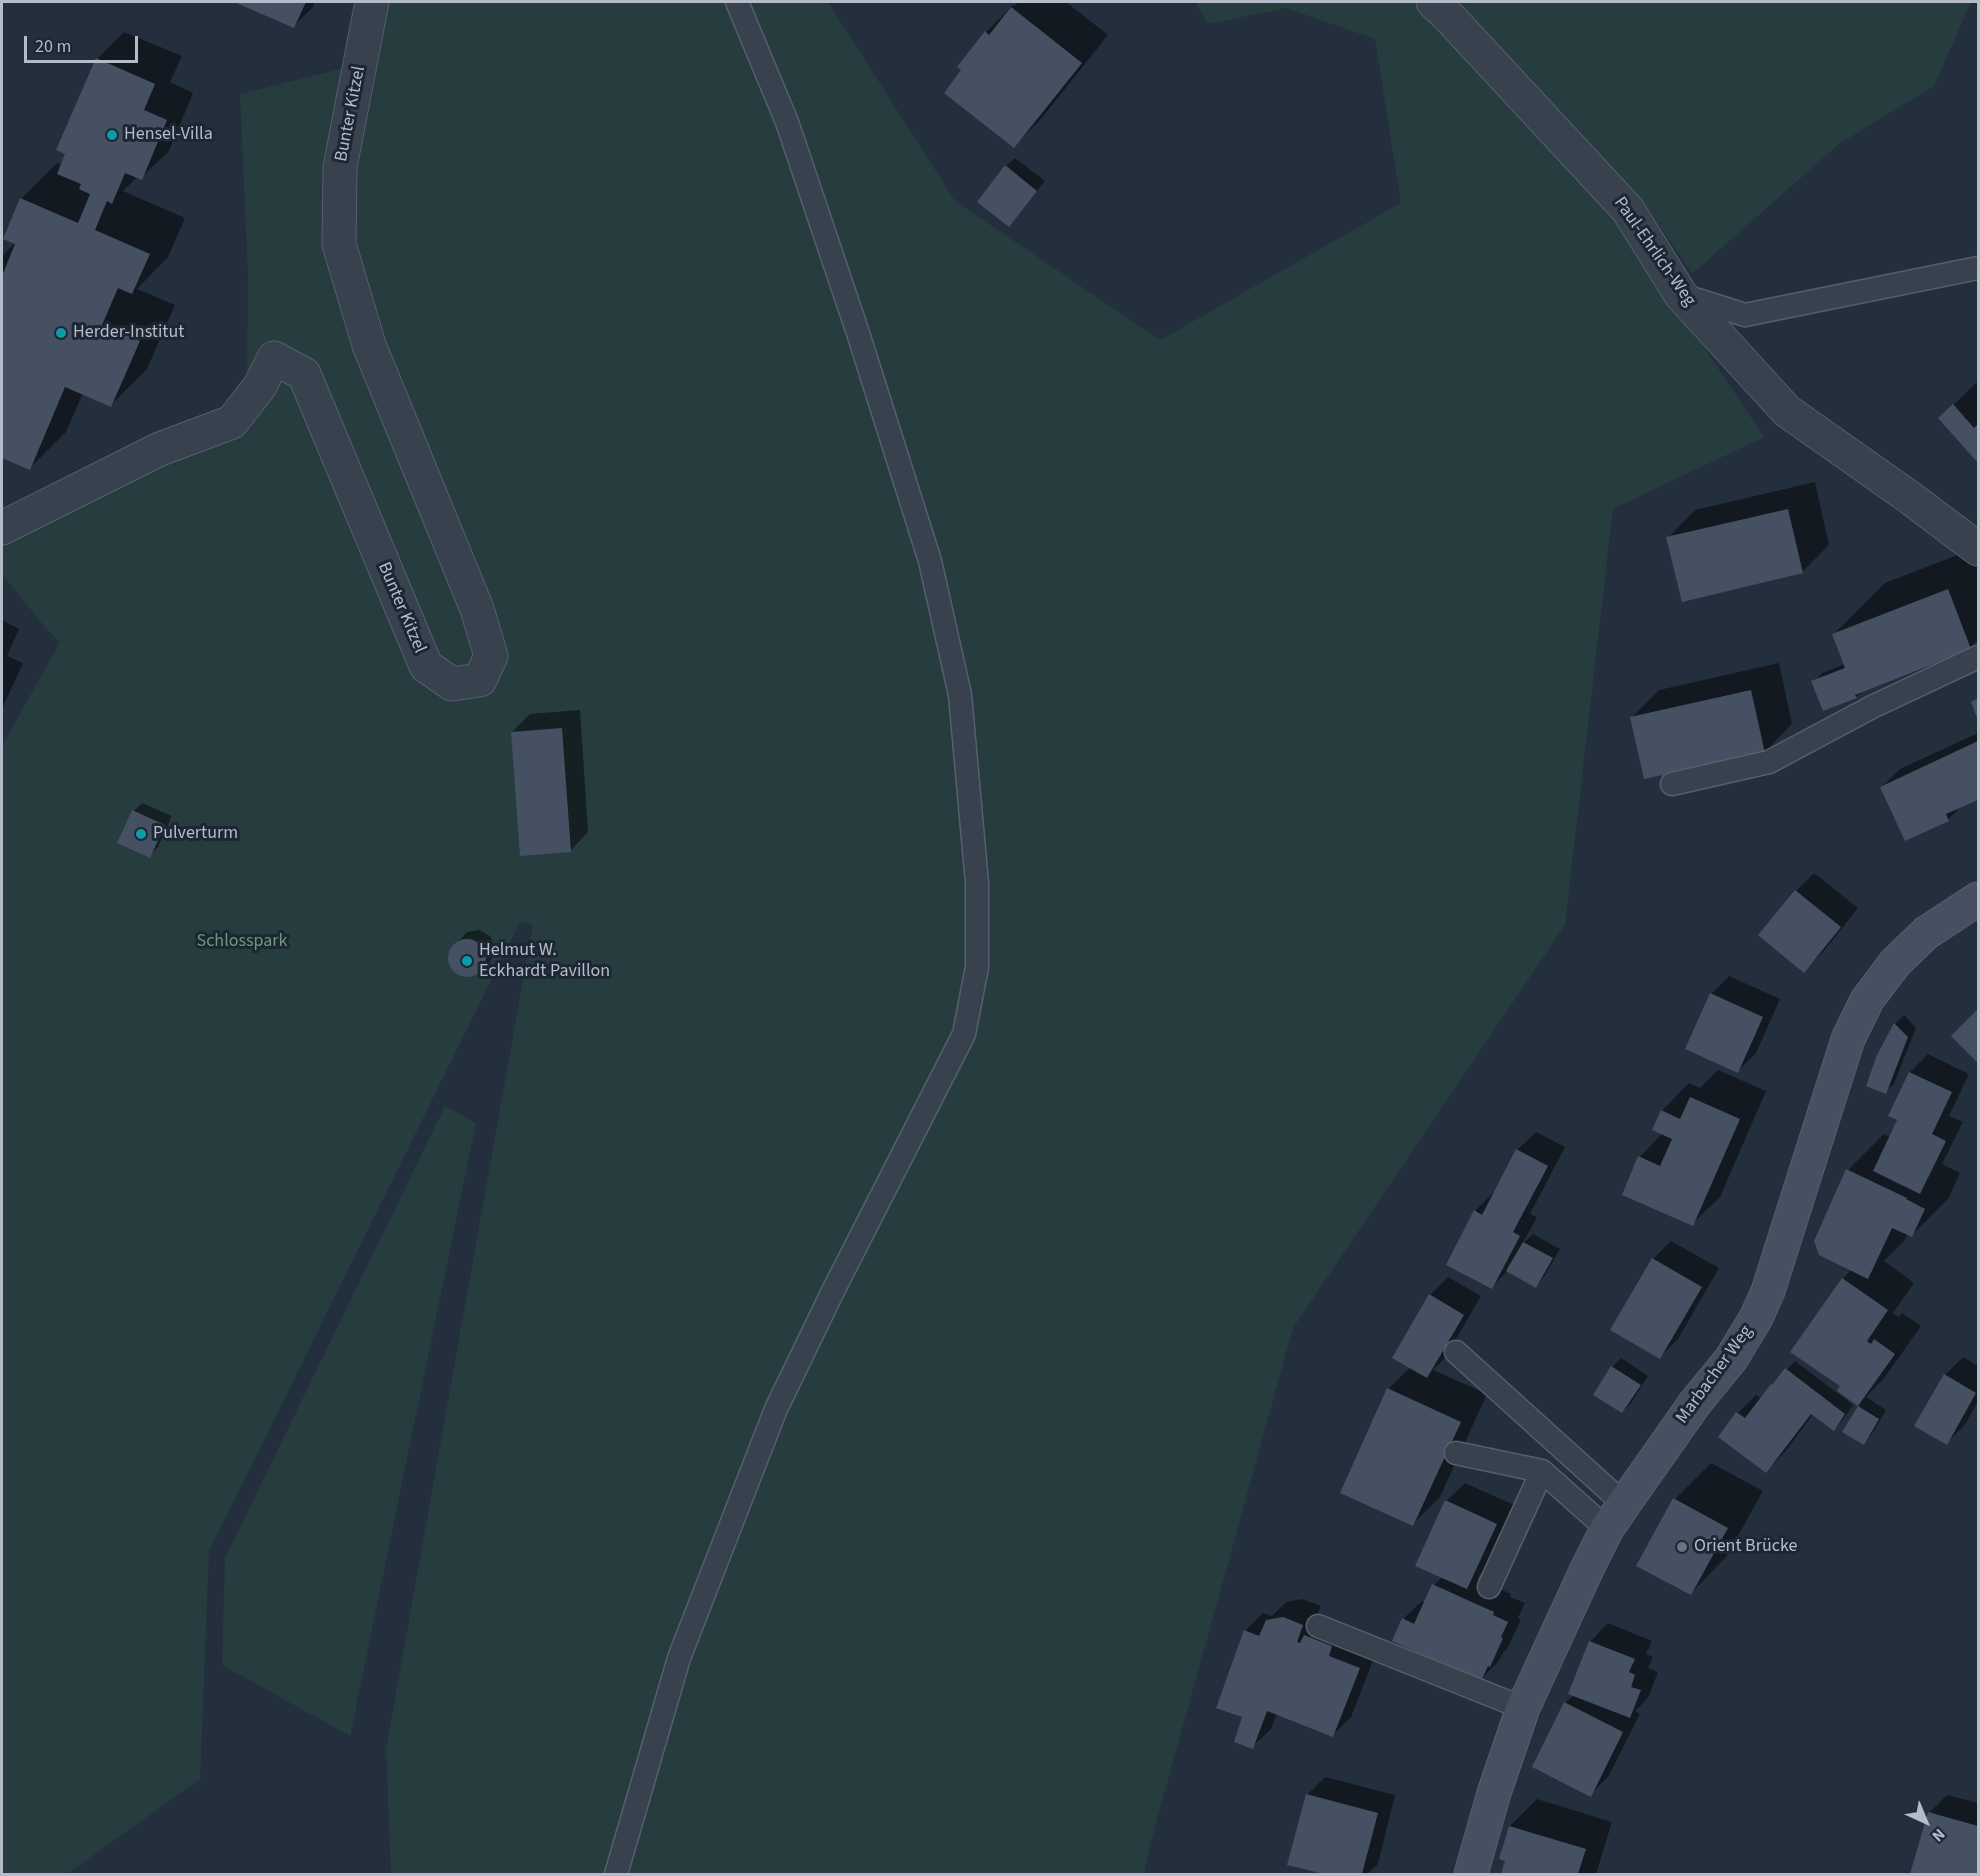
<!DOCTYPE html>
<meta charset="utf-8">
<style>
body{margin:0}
#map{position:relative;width:1980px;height:1876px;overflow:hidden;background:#242f3e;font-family:"Source Sans 3",sans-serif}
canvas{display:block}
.frame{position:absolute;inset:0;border:3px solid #b4bcc9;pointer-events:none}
.north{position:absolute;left:1896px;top:1792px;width:60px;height:60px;-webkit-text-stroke:4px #1d2633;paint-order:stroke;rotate:136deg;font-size:16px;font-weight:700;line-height:24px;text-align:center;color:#b4bcc9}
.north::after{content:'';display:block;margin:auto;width:21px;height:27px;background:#b4bcc9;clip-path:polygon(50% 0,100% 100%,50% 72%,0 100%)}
.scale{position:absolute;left:24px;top:36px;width:114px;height:27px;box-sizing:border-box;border:3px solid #b4bcc9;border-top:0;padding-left:8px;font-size:18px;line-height:21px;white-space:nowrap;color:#b4bcc9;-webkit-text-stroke:4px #1d2633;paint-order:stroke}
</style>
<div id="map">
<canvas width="1980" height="1876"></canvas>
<div class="frame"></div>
<div class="north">N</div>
<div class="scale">20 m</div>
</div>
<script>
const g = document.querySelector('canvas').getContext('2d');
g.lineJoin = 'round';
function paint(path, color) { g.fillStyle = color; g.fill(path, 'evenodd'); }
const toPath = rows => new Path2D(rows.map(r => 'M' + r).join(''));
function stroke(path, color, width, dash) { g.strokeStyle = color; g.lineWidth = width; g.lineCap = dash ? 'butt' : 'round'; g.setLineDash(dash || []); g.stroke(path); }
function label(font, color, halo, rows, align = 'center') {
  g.font = font + ' "Source Sans 3",sans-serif'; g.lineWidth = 6; g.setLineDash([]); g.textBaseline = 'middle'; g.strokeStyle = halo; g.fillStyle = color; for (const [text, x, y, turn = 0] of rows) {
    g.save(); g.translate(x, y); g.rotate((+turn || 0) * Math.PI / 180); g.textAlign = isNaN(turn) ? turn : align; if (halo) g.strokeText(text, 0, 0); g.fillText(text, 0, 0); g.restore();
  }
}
paint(toPath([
 [387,2,828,2,955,201,1160,340,1401,203,1375,39,1286,8,1208,24,1195,2,1416,2,1443,28,1617,217,1764,437,1613,509,1565,925,1293,1328,1150,1845,1144,1874,391,1874,386,1749,533,924,520,922,209,1551,200,1779,67,1874,2,1874,2,746,60,642,44,626,2,574,2,543,214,434,247,385,248,276,240,94,349,67],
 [1449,2,1971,2,1934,86,1839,144,1692,274,1642,200],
 [445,1106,476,1123,350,1736,222,1665,225,1558]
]), '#263c3f');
paint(toPath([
 [238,2,315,2,312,8,294,26],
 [1019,2,1066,2,1108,35,1041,119,1014,146,986,32,1013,5,1014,6],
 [124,32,182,56,170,82,193,93,169,151,141,178,138,176,123,191,185,218,168,257,137,289,175,305,147,369,111,405,83,393,66,432,30,468,2,456,2,256,15,243,21,199,57,163,62,165,97,59],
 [1015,158,1045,181,1009,225,1006,166],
 [1978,381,1978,461,1940,418],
 [1815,482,1829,545,1802,572,1668,538,1695,510],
 [1978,547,1978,640,1970,648,1862,691,1856,697,1813,682,1822,673,1845,664,1833,635,1885,583],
 [2,620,19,629,7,656,23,663,2,709],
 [1779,663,1792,724,1765,752,1632,717,1659,690],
 [580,710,588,832,570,851,512,732,530,714],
 [1978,733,1978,797,1963,804,1948,820,1881,787,1900,769],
 [142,803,172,816,158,847,149,856,134,811],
 [1814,873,1858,908,1822,953,1804,971,1760,935,1796,891],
 [479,930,490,936,495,948,491,960,481,969,470,976,458,973,450,964,450,952,467,932],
 [1729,976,1780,999,1756,1053,1738,1071,1711,994],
 [1978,1011,1978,1061,1953,1036],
 [1904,1015,1916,1028,1894,1084,1885,1092,1878,1056,1895,1024],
 [1928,1054,1969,1074,1949,1116,1963,1122,1942,1164,1960,1173,1948,1199,1912,1235,1908,1233,1904,1241,1884,1261,1914,1283,1893,1313,1899,1317,1902,1313,1921,1326,1885,1377,1866,1397,1886,1410,1872,1434,1864,1443,1844,1432,1859,1405,1842,1386,1843,1279,1852,1269,1848,1170,1884,1134,1890,1137,1899,1119,1890,1115,1910,1072],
 [1718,1070,1766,1091,1720,1197,1692,1224,1640,1157,1663,1133,1662,1111,1689,1083,1700,1088],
 [1536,1132,1565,1147,1530,1214,1537,1217,1523,1243,1533,1234,1560,1249,1544,1277,1536,1286,1508,1270,1492,1287,1475,1211,1493,1193,1495,1194,1517,1150],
 [1671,1241,1719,1268,1678,1339,1660,1357,1653,1259],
 [1448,1277,1481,1296,1445,1358,1433,1370,1487,1394,1440,1497,1413,1524,1388,1389,1411,1367,1430,1295],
 [1963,1357,1978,1366,1978,1401,1965,1425,1946,1443,1945,1375],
 [1621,1358,1648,1376,1631,1403,1622,1412,1612,1367],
 [1795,1361,1853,1405,1842,1421,1834,1429,1813,1414,1784,1453,1766,1471,1738,1413,1756,1395,1761,1399],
 [1711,1463,1763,1491,1726,1557,1691,1593,1638,1565,1675,1499],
 [1465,1483,1514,1505,1485,1569,1477,1578,1511,1594,1510,1597,1525,1603,1518,1618,1521,1620,1508,1647,1503,1653,1499,1661,1481,1679,1403,1619,1422,1601,1426,1603,1434,1585,1443,1576,1446,1501],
 [1302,1599,1321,1606,1314,1623,1377,1650,1351,1717,1333,1735,1277,1713,1271,1729,1252,1747,1244,1716,1245,1631,1263,1613,1272,1616,1286,1602],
 [1608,1623,1652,1641,1646,1654,1653,1657,1648,1668,1658,1672,1648,1698,1635,1711,1640,1714,1608,1777,1590,1795,1565,1703,1574,1695,1590,1642],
 [1325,1777,1395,1795,1378,1864,1367,1874,1330,1874,1289,1864,1307,1795],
 [1947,1795,1978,1803,1978,1874,1912,1874,1929,1813],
 [1537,1799,1612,1822,1596,1874,1503,1874,1507,1860,1510,1826]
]), '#0007');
paint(toPath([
 [234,2,306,2,294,28],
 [1011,7,1082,63,1014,148,944,93,961,70,957,67,985,31,989,35],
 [96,58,155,84,144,110,167,120,142,180,125,173,112,204,107,201,95,230,150,254,132,294,118,288,102,325,140,341,111,407,65,387,30,470,2,458,2,276,15,244,3,239,20,198,78,223,90,194,79,189,81,184,57,174,65,154,56,150],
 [1005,165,1037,191,1009,227,977,202],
 [1953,404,1974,428,1978,424,1978,463,1938,418],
 [1788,509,1803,573,1682,602,1666,537],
 [1948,589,1971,649,1855,695,1857,698,1823,711,1811,681,1845,668,1832,634],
 [1751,690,1765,753,1644,779,1630,717],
 [1978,698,1978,721,1971,702],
 [562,728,571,852,520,856,511,732],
 [1978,741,1978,800,1946,814,1949,821,1905,841,1880,787],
 [132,810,165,825,150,858,117,843],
 [1795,890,1841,927,1804,973,1758,935],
 '448 958a19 19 0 1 1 38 0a19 19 0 1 1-38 0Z',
 [1710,993,1763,1017,1738,1073,1685,1049],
 [1978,1009,1978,1063,1951,1036],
 [1894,1023,1908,1037,1886,1094,1866,1086,1877,1055],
 [1909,1072,1952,1092,1932,1134,1946,1141,1920,1194,1873,1171,1897,1120,1888,1116],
 [1690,1097,1740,1119,1693,1226,1622,1195,1638,1156,1660,1166,1672,1139,1652,1130,1661,1110,1680,1119],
 [1516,1149,1548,1166,1513,1232,1520,1236,1492,1289,1446,1265,1474,1210,1482,1215],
 [1846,1169,1907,1198,1906,1199,1925,1209,1912,1237,1892,1228,1868,1279,1819,1255,1814,1241],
 [1523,1242,1553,1258,1536,1288,1506,1271],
 [1652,1258,1702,1287,1660,1359,1610,1330],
 [1842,1278,1888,1310,1867,1341,1871,1344,1874,1339,1895,1354,1858,1406,1879,1419,1864,1445,1842,1432,1858,1406,1837,1391,1840,1386,1790,1352],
 [1429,1294,1464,1315,1427,1378,1392,1358],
 [1611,1366,1641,1385,1622,1413,1593,1395],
 [1785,1368,1845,1414,1834,1431,1811,1414,1766,1473,1718,1437,1736,1412,1745,1418,1771,1384,1772,1385],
 [1944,1374,1976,1393,1947,1445,1914,1426],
 [1387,1388,1461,1422,1413,1526,1340,1493],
 [1673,1498,1728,1528,1691,1595,1636,1566],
 [1445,1500,1497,1524,1467,1589,1415,1566],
 [1432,1584,1494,1612,1493,1615,1508,1622,1501,1637,1503,1638,1490,1667,1488,1666,1481,1681,1392,1641,1402,1618,1414,1624],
 [1283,1617,1303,1625,1297,1642,1300,1643,1304,1635,1332,1646,1329,1656,1360,1668,1333,1737,1267,1711,1253,1749,1234,1742,1242,1717,1216,1708,1244,1630,1259,1636,1266,1620],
 [1589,1641,1635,1659,1629,1672,1635,1675,1631,1687,1641,1690,1630,1718,1568,1694],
 [1564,1702,1623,1732,1591,1797,1532,1767],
 [1306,1794,1378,1813,1362,1874,1324,1874,1287,1865],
 [1928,1812,1978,1826,1978,1874,1910,1874],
 [1509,1826,1586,1849,1578,1874,1501,1874,1505,1861,1499,1859]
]), '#455162');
const service = toPath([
 [1685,296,1745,315,1978,268],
 [1672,784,1769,762,1872,707,1978,657],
 [1456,1352,1624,1504],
 [1456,1453,1542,1471,1607,1529],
 [1489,1587,1542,1471],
 [1318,1626,1523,1708],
 [616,1874,679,1658,776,1409,833,1291,964,1034,977,967,977,883,960,695,930,561,858,333,787,122,737,2]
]);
const minor = toPath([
 [1433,2,1450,18,1628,210,1681,295,1787,411,1909,497,1978,549],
 [2,528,160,449,232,422,260,386,274,358,304,374,426,666,452,684,480,680,491,656,477,609,369,345,339,244,340,167,372,2]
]);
const secondary = toPath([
 [1471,1874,1494,1793,1523,1708,1586,1571,1607,1529,1624,1504,1695,1403,1731,1359,1756,1318,1768,1291,1848,1039,1867,1000,1895,963,1926,933,1978,899]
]);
stroke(service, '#565f6c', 25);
stroke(minor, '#565f6c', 35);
stroke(secondary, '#565f6c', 35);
stroke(service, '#38414e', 22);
stroke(minor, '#38414e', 33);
stroke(secondary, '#465061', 33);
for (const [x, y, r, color] of [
 [112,135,6,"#0f9aa8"],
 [61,333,6,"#0f9aa8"],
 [141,834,6,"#0f9aa8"],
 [467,961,6,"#0f9aa8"],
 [1682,1547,6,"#6b7280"]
]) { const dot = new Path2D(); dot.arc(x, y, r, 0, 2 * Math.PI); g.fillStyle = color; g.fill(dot); stroke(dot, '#1d2633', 2); }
label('18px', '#b4bcc9', '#1d2633', [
 ["Bunter Kitzel",351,114,-79],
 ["Paul-Ehrlich-Weg",1654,252,55],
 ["Bunter Kitzel",401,608,67],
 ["Marbacher Weg",1715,1375,-54]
]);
label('18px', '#b4bcc9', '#1d2633', [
 ["Hensel-Villa",124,135],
 ["Herder-Institut",73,333],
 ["Pulverturm",153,834],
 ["Helmut W.",479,951],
 ["Eckhardt Pavillon",479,972],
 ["Orient Brücke",1694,1547]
], 'left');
label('18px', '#6b9a76', '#1d2633', [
 ["Schlosspark",242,942]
]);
</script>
